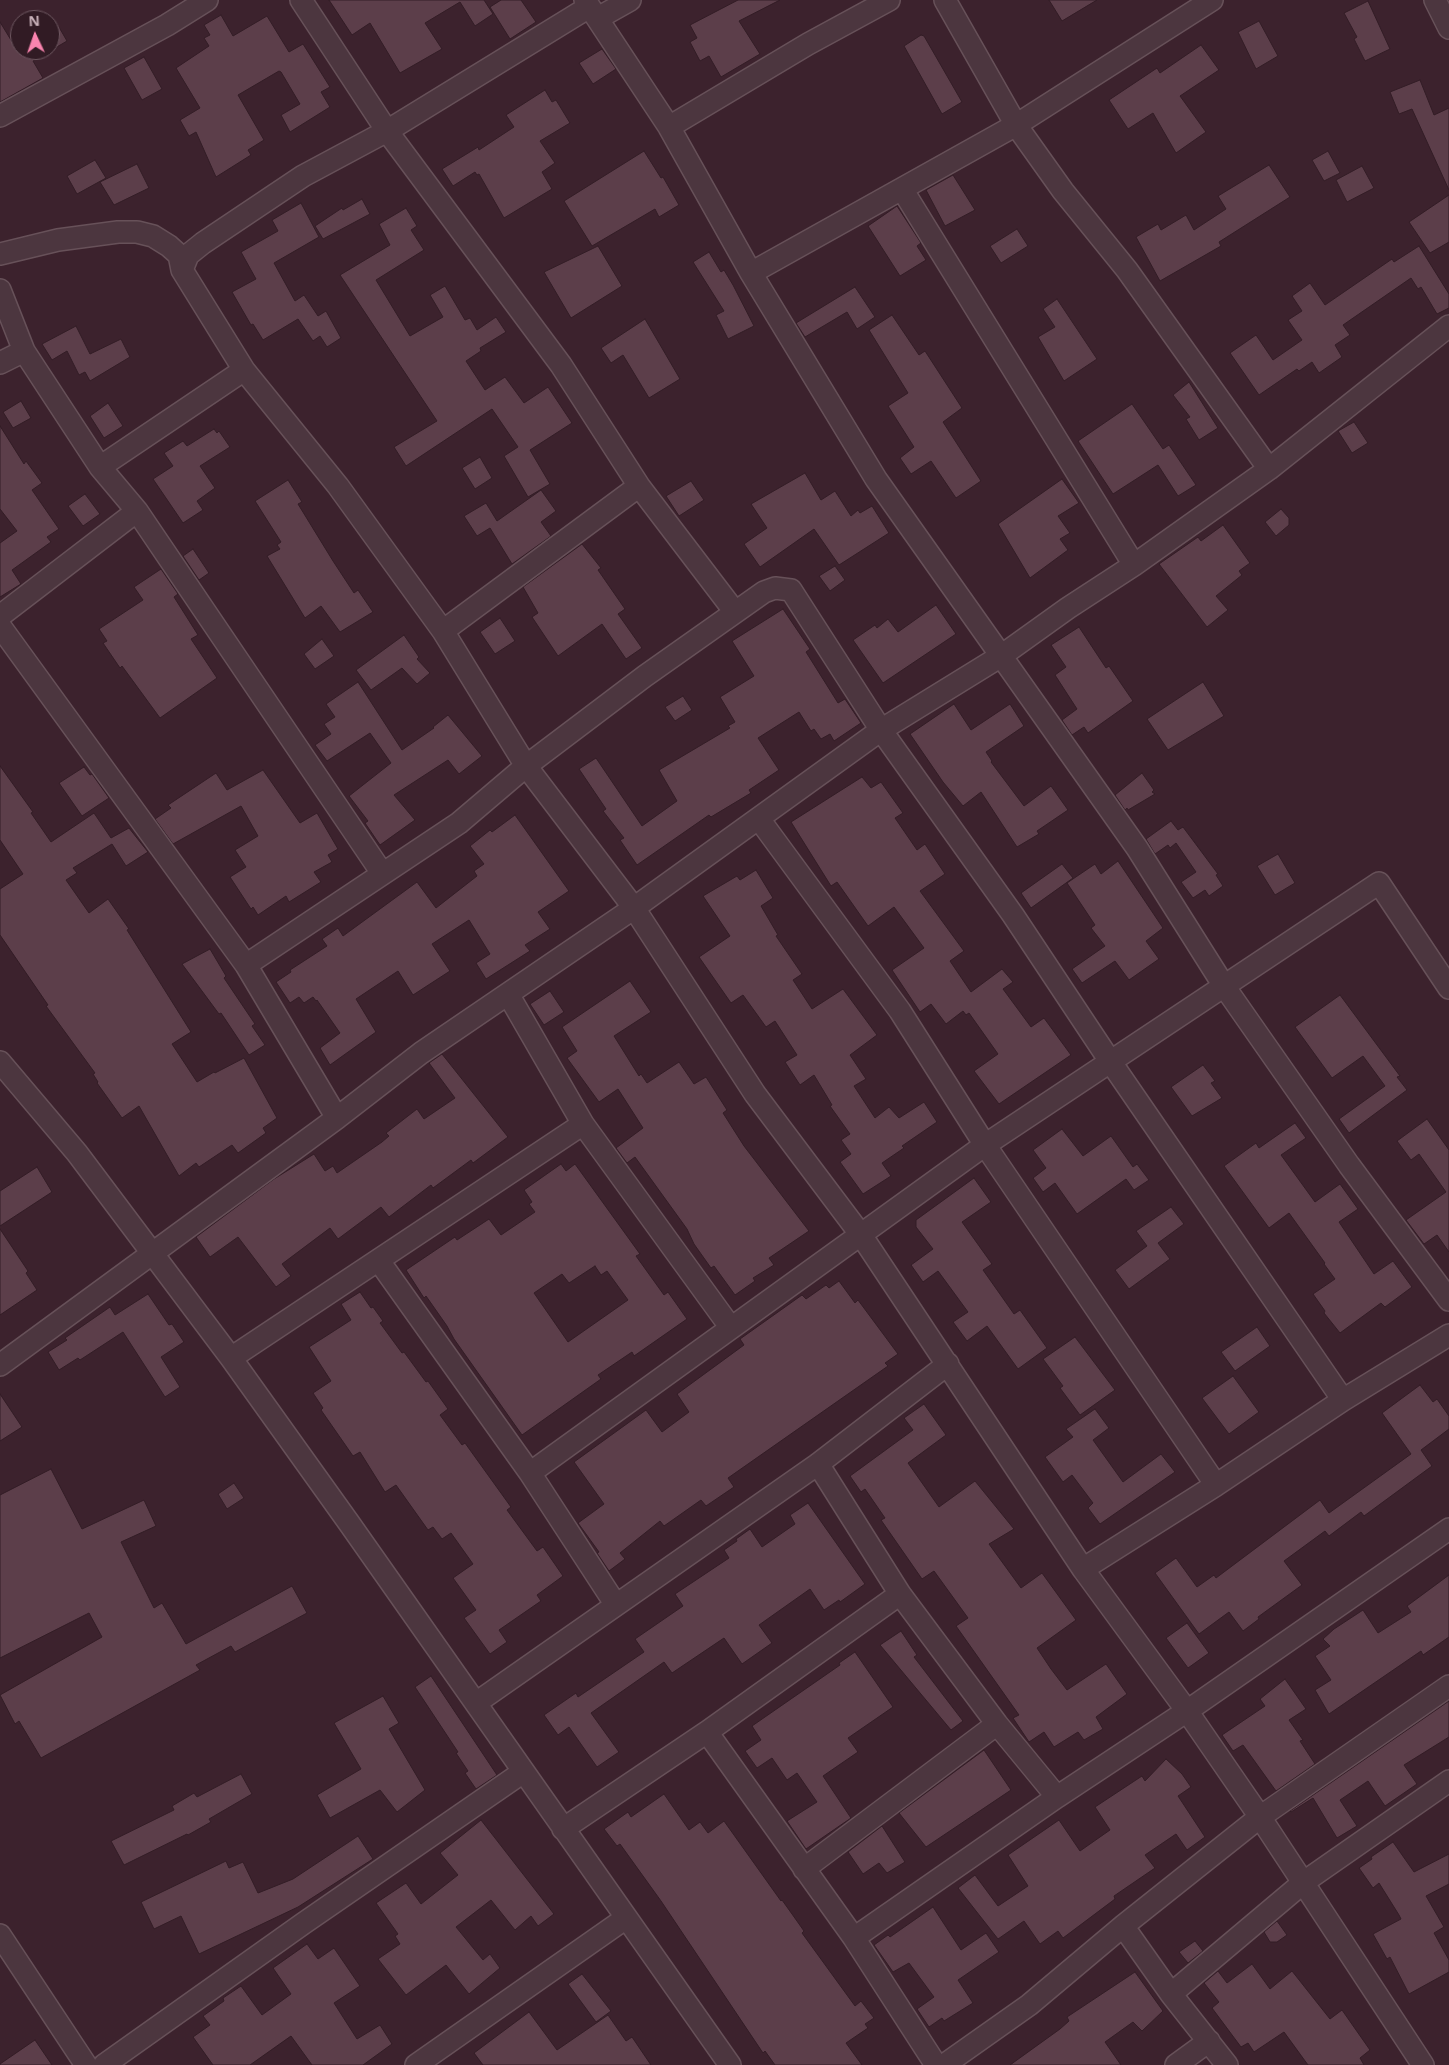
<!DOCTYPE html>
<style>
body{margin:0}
#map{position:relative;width:1449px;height:2065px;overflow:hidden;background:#3c222d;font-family:"Open Sans",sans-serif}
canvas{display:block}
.north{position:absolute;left:10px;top:10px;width:50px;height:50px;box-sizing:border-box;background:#311b24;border:1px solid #6d5760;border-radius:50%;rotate:357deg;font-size:14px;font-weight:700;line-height:20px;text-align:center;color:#c8b1b9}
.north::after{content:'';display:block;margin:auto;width:18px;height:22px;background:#fa84af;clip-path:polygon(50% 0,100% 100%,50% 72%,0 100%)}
</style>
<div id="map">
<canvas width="1449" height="2065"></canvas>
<div class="north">N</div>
</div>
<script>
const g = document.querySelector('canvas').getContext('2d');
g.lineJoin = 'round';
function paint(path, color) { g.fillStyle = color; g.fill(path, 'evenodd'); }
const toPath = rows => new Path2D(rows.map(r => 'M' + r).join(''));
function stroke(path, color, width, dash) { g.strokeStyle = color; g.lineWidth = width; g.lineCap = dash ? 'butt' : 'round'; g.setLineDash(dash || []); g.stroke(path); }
const building = toPath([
 [329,0,484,0,493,14,475,26,460,2,425,23,442,49,400,73,370,23,352,35,329,0],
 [501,0,521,0,536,22,510,39,490,7,501,0],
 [738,0,780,0,739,21,760,54,721,77,709,56,700,61,690,42,697,38,690,25,738,0],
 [1049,0,1097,0,1062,21,1049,0],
 [1368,1,1390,49,1365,61,1354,39,1357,37,1344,13,1368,1],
 [221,15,233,36,267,16,289,52,303,44,330,87,321,92,330,107,290,132,281,115,300,104,281,72,279,71,238,95,264,140,248,150,251,155,216,177,196,132,189,136,180,120,200,108,176,68,209,46,204,38,210,35,204,25,221,15],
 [1259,21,1278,56,1256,69,1238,32,1259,21],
 [0,22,14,45,20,42,20,50,50,50,50,25,56,22,67,41,33,61,43,78,0,102,0,22],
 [921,35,924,36,962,102,942,114,904,46,921,35],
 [1201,45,1219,70,1180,96,1206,132,1176,153,1153,113,1128,129,1109,100,1157,68,1160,73,1201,45],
 [602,49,616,69,593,84,579,63,602,49],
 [144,57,162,89,142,100,124,68,144,57],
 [1420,80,1434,115,1449,108,1449,190,1412,109,1399,114,1390,92,1420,80],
 [545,90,552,102,556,100,570,123,540,141,555,163,542,172,552,189,504,218,479,174,477,175,475,172,453,186,442,169,478,147,479,150,514,127,506,115,545,90],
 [644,151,661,178,663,177,679,205,659,217,655,209,592,246,564,201,644,151],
 [1328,151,1340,173,1324,181,1312,160,1328,151],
 [95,160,106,178,77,194,67,176,95,160],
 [137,164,149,188,114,205,100,182,137,164],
 [1269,165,1290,197,1219,242,1221,246,1160,281,1136,237,1158,224,1161,230,1186,215,1194,230,1226,209,1218,196,1269,165],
 [1362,166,1374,188,1347,202,1336,180,1362,166],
 [953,175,975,210,945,226,926,190,953,175],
 [1449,195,1449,242,1430,253,1409,222,1449,195],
 [362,199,370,214,323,239,315,226,342,208,343,210,362,199],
 [301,203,319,237,274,263,295,301,304,295,318,316,326,311,341,338,327,347,320,336,313,341,298,319,263,340,253,324,251,325,232,292,256,279,241,252,278,231,272,220,301,203],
 [897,206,921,243,917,246,926,260,900,276,868,226,897,206],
 [406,208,417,226,411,230,424,250,376,280,410,336,443,317,430,295,445,286,465,320,470,318,477,330,496,317,506,332,480,348,481,351,466,361,485,390,505,377,524,403,548,387,572,423,530,450,550,484,528,497,504,456,518,447,492,409,406,466,394,447,437,421,340,275,390,245,379,224,406,208],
 [1017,229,1028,246,1001,263,990,246,1017,229],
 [598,246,622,286,571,318,544,272,598,246],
 [1419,246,1449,294,1449,308,1437,314,1421,287,1418,289,1411,278,1343,325,1350,335,1335,345,1342,357,1319,373,1312,362,1299,371,1297,369,1259,395,1230,353,1256,335,1273,360,1302,340,1288,320,1302,311,1292,296,1310,283,1325,305,1392,259,1394,262,1419,246],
 [709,252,721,272,724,270,733,285,754,326,728,339,716,315,724,311,693,262,709,252],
 [855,287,875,317,857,329,847,312,805,337,796,323,855,287],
 [1057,299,1097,359,1064,381,1038,337,1055,327,1043,309,1057,299],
 [892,315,919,355,925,351,962,408,943,422,981,481,956,498,931,461,911,474,900,458,914,447,888,406,908,393,869,330,892,315],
 [645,319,680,379,649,398,623,355,611,363,601,348,645,319],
 [76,326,90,354,121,339,130,357,90,381,85,372,79,375,67,351,52,360,42,344,76,326],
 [1189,382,1218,428,1199,440,1186,419,1190,417,1173,395,1189,382],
 [21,401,31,418,13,428,3,412,21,401],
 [108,403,123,426,104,438,90,416,108,403],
 [1132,404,1163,449,1169,445,1196,485,1178,496,1158,465,1113,494,1078,441,1132,404],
 [1354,422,1368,443,1352,453,1338,431,1354,422],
 [0,426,24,464,26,461,42,483,32,490,59,529,47,537,51,542,12,570,21,584,0,597,0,543,17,531,0,509,0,426],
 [214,429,217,433,219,431,230,447,200,466,215,488,197,501,203,510,183,523,153,479,173,466,164,453,183,441,187,446,214,429],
 [480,457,492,478,475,489,462,468,480,457],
 [805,473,821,500,835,491,851,516,858,510,860,513,872,506,889,533,839,565,814,529,760,567,744,544,767,528,751,504,805,473],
 [1062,479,1079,503,1058,516,1070,533,1060,539,1068,550,1030,578,998,524,1062,479],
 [288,480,302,502,298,504,333,561,354,593,358,590,373,612,340,632,321,606,305,618,267,556,280,549,277,545,281,542,255,501,288,480],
 [691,481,704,500,679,516,666,496,691,481],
 [541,490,556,511,541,522,551,536,512,564,490,528,477,536,464,516,486,503,497,521,541,490],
 [85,494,100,514,83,526,68,506,85,494],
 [1281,509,1289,518,1289,525,1276,536,1265,522,1281,509],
 [1223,525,1250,563,1239,571,1242,575,1216,596,1228,610,1207,627,1159,564,1198,537,1201,541,1223,525],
 [582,544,601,568,598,570,625,609,618,614,642,648,626,659,602,624,558,656,532,617,538,613,523,587,582,544],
 [193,549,209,573,199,580,183,556,193,549],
 [835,566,845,580,830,591,819,576,835,566],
 [161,569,178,594,174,597,198,635,191,639,217,678,160,718,122,666,120,668,103,643,107,641,99,629,143,600,134,587,161,569],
 [936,605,956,634,883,683,853,640,875,625,877,628,888,619,898,632,936,605],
 [783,609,810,649,806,652,838,703,845,699,861,723,834,741,830,734,821,739,814,729,811,731,799,712,758,738,779,770,749,790,751,793,711,817,709,815,637,865,620,840,624,838,603,811,606,809,579,769,596,758,642,826,677,801,659,770,730,728,728,726,735,722,720,697,754,676,732,641,783,609],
 [500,618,515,641,495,654,480,632,500,618],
 [1079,627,1106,668,1109,666,1133,701,1088,733,1084,727,1072,735,1062,720,1077,709,1055,675,1066,667,1051,645,1079,627],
 [404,635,419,657,417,659,430,673,417,684,402,668,371,690,356,670,404,635],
 [322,639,334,656,315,669,304,654,322,639],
 [358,682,402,750,434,728,433,727,448,715,482,756,459,774,448,760,394,795,415,820,380,845,365,823,368,821,349,796,391,763,370,733,327,761,315,745,331,734,324,724,335,717,326,704,358,682],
 [1203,682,1224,716,1168,750,1147,719,1203,682],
 [683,696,692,710,675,721,665,707,683,696],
 [954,704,971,730,1010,704,1024,726,986,752,992,761,991,762,1024,806,1051,786,1068,810,1037,831,1039,834,1017,847,981,792,963,806,943,782,910,734,954,704],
 [0,766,33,812,31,813,51,842,94,813,111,838,129,828,148,852,126,866,112,844,73,868,77,873,66,880,89,913,108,899,129,929,127,930,191,1032,172,1044,197,1082,214,1072,215,1073,244,1058,277,1118,263,1128,266,1133,238,1153,232,1145,199,1167,196,1163,179,1176,139,1106,122,1118,97,1083,98,1082,93,1074,95,1073,46,1006,48,1005,0,935,0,889,23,874,0,840,0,766],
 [84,767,90,775,92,774,109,798,82,816,59,783,84,767],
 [263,770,300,823,317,813,338,849,328,855,332,862,314,872,321,882,289,902,286,896,258,915,253,907,251,909,230,877,246,867,235,850,258,836,241,806,173,844,155,819,171,808,168,805,216,773,227,790,263,770],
 [1142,773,1154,790,1152,792,1155,794,1128,810,1127,808,1125,810,1115,795,1142,773],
 [862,777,871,788,881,782,903,813,895,818,917,850,925,844,945,874,920,891,964,951,950,961,971,992,1002,969,1013,982,1003,989,1031,1027,1044,1018,1071,1055,999,1104,974,1071,998,1054,969,1013,966,1015,963,1011,946,1024,931,1004,920,1012,892,970,924,948,894,907,868,926,837,882,831,886,791,822,862,777],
 [515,815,569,891,538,912,550,929,525,945,530,951,486,979,476,963,490,954,469,920,432,944,450,971,413,995,398,971,356,999,376,1032,330,1065,320,1048,340,1033,317,1000,316,1001,313,997,304,1003,299,997,290,1003,276,982,291,972,290,970,327,946,322,939,338,928,343,936,417,882,436,908,477,876,474,871,484,864,470,846,490,830,492,832,515,815],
 [1171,821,1178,830,1183,827,1218,874,1216,875,1223,886,1209,896,1205,890,1193,898,1181,882,1196,872,1176,843,1170,848,1168,845,1155,854,1146,839,1171,821],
 [1278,854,1295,883,1275,895,1257,866,1278,854],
 [1118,861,1163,928,1146,941,1159,959,1129,980,1115,961,1082,983,1072,969,1105,946,1091,928,1095,925,1067,883,1095,864,1101,874,1118,861],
 [1062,864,1073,878,1031,908,1021,893,1062,864],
 [756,870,773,898,761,906,778,935,776,936,802,974,793,980,812,1009,843,989,877,1035,850,1055,866,1079,854,1086,875,1118,889,1107,899,1118,924,1102,937,1122,902,1146,904,1148,882,1163,891,1176,863,1194,840,1162,851,1154,841,1140,850,1134,830,1106,832,1105,814,1075,800,1085,785,1062,797,1055,775,1021,766,1027,743,995,731,1003,699,957,730,936,703,896,737,876,740,880,756,870],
 [210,949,226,976,224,978,255,1024,252,1026,265,1045,249,1055,221,1013,219,1014,182,964,210,949],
 [630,981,651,1012,614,1036,639,1076,641,1074,647,1083,679,1062,694,1084,706,1077,727,1110,723,1113,744,1146,809,1231,769,1258,774,1265,753,1278,755,1281,735,1295,714,1266,711,1268,694,1244,687,1229,635,1157,627,1163,616,1148,643,1128,618,1089,599,1102,567,1058,577,1051,562,1027,630,981],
 [550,991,564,1012,544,1025,530,1004,550,991],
 [1340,995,1400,1076,1397,1077,1407,1090,1349,1133,1339,1119,1385,1086,1363,1056,1332,1078,1295,1027,1340,995],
 [442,1054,508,1137,473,1163,471,1160,433,1188,431,1185,389,1217,381,1207,338,1239,330,1228,282,1264,291,1276,276,1287,238,1237,210,1257,196,1237,274,1179,314,1154,325,1171,333,1166,337,1173,382,1142,389,1136,386,1133,417,1109,424,1119,455,1098,429,1063,442,1054],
 [1203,1065,1215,1081,1211,1083,1222,1098,1192,1116,1171,1087,1203,1065],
 [1427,1119,1449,1150,1449,1252,1437,1235,1424,1244,1406,1220,1446,1192,1419,1154,1411,1160,1397,1141,1427,1119],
 [1295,1123,1306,1138,1281,1155,1315,1202,1340,1184,1358,1209,1339,1222,1374,1274,1393,1261,1412,1287,1385,1307,1381,1303,1340,1333,1324,1313,1325,1311,1313,1294,1335,1279,1324,1264,1325,1263,1289,1213,1269,1228,1224,1166,1256,1143,1259,1148,1295,1123],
 [1062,1129,1083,1156,1111,1136,1133,1167,1137,1164,1149,1180,1134,1190,1126,1179,1077,1214,1055,1183,1043,1192,1033,1178,1046,1168,1033,1150,1062,1129],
 [561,1164,566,1171,575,1164,640,1254,636,1256,664,1295,668,1292,687,1319,634,1356,632,1352,598,1375,601,1379,522,1435,454,1339,447,1326,426,1296,424,1298,406,1270,455,1237,457,1240,489,1219,501,1235,535,1212,529,1204,532,1202,524,1190,561,1164],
 [595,1266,601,1275,607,1271,628,1300,568,1342,534,1293,562,1274,569,1283,595,1266],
 [37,1167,52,1192,0,1226,0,1191,37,1167],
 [974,1178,991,1202,962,1222,992,1264,983,1270,1014,1314,1020,1310,1047,1348,1018,1369,987,1326,967,1341,953,1322,968,1312,938,1271,923,1282,911,1265,933,1249,916,1227,916,1220,974,1178],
 [1171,1207,1184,1224,1158,1243,1170,1259,1129,1289,1115,1270,1147,1246,1136,1231,1171,1207],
 [0,1229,28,1271,26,1273,37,1290,0,1315,0,1229],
 [839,1281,855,1303,858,1300,898,1354,885,1363,888,1366,728,1478,734,1487,706,1506,701,1500,664,1526,660,1521,620,1553,625,1559,609,1571,597,1553,599,1552,578,1523,604,1504,574,1462,646,1410,662,1432,689,1412,677,1394,744,1345,740,1339,802,1295,806,1299,826,1285,829,1288,839,1281],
 [360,1292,371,1308,373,1307,383,1321,380,1323,402,1353,404,1352,426,1382,428,1381,448,1409,440,1415,462,1445,465,1443,511,1507,507,1510,537,1551,543,1547,563,1576,537,1595,541,1601,499,1630,507,1642,490,1654,464,1618,476,1610,453,1578,473,1564,451,1533,442,1539,433,1527,428,1530,396,1485,385,1492,360,1452,353,1456,321,1410,323,1408,313,1393,331,1381,309,1347,351,1320,341,1304,360,1292],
 [148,1294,169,1325,172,1324,184,1342,161,1357,180,1387,165,1397,123,1332,80,1360,78,1358,59,1370,48,1352,67,1340,65,1338,110,1307,115,1315,148,1294],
 [1257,1327,1270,1346,1235,1371,1221,1352,1257,1327],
 [1075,1337,1115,1390,1080,1415,1060,1388,1063,1386,1043,1359,1075,1337],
 [1233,1376,1259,1412,1229,1434,1202,1398,1233,1376],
 [1420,1385,1433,1402,1437,1399,1449,1416,1449,1429,1421,1450,1432,1466,1364,1516,1361,1512,1329,1536,1325,1531,1284,1561,1302,1585,1258,1617,1259,1619,1243,1631,1229,1612,1199,1634,1155,1573,1176,1558,1197,1587,1214,1575,1216,1578,1320,1500,1329,1513,1411,1454,1382,1413,1420,1385],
 [0,1394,22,1427,0,1441,0,1394],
 [924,1404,946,1435,908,1463,939,1507,975,1481,1014,1529,989,1544,1021,1588,1042,1573,1076,1620,1037,1648,1051,1669,1067,1690,1106,1664,1127,1694,1096,1717,1103,1729,1084,1740,1078,1732,1054,1747,1044,1732,1029,1742,1013,1718,1019,1715,956,1626,968,1618,934,1571,922,1579,881,1520,885,1518,865,1489,861,1492,850,1476,913,1430,904,1418,924,1404],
 [1095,1409,1109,1428,1093,1440,1123,1482,1161,1454,1175,1472,1100,1524,1088,1508,1093,1503,1072,1475,1063,1482,1045,1457,1073,1437,1066,1429,1095,1409],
 [51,1469,82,1529,144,1500,156,1526,121,1542,154,1608,162,1603,186,1644,292,1586,307,1613,235,1652,231,1646,196,1665,200,1670,41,1758,19,1721,15,1724,0,1695,102,1637,89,1613,0,1658,0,1495,51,1469],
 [234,1483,244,1498,227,1509,218,1494,234,1483],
 [808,1503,865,1584,840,1602,839,1600,824,1610,810,1589,759,1625,772,1643,742,1664,724,1638,672,1673,664,1662,591,1713,619,1752,597,1767,569,1727,558,1735,544,1715,576,1693,578,1697,644,1652,635,1639,683,1606,675,1594,729,1558,724,1550,737,1541,736,1539,750,1529,762,1547,795,1524,790,1515,808,1503],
 [1449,1575,1449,1637,1423,1655,1421,1651,1329,1714,1315,1690,1331,1680,1315,1656,1330,1646,1323,1639,1334,1629,1363,1610,1378,1633,1411,1612,1407,1606,1449,1575],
 [1187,1623,1209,1653,1188,1668,1166,1638,1187,1623],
 [901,1631,917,1655,914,1657,963,1721,951,1730,880,1645,901,1631],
 [855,1652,893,1707,848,1738,858,1752,823,1776,851,1818,806,1849,787,1821,817,1802,797,1773,787,1780,772,1758,757,1768,745,1751,761,1740,752,1726,840,1665,839,1663,855,1652],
 [431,1676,497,1775,476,1789,465,1773,468,1771,456,1753,458,1752,415,1687,431,1676],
 [1285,1679,1306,1709,1289,1720,1303,1740,1300,1741,1315,1764,1276,1791,1243,1745,1233,1751,1222,1735,1265,1706,1260,1699,1285,1679],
 [383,1696,399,1723,389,1729,425,1790,397,1812,380,1790,330,1818,317,1795,361,1769,334,1723,383,1696],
 [1449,1701,1449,1737,1404,1765,1417,1784,1385,1806,1368,1781,1340,1800,1357,1826,1337,1838,1313,1798,1291,1812,1290,1811,1449,1701],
 [984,1750,1011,1790,926,1847,899,1813,984,1750],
 [1166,1759,1182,1774,1191,1787,1178,1796,1205,1837,1187,1850,1176,1834,1145,1855,1155,1868,1114,1896,1115,1899,1063,1938,1058,1931,1040,1944,1024,1921,998,1939,958,1888,975,1875,998,1906,1028,1886,1008,1855,1059,1820,1080,1851,1110,1830,1095,1807,1142,1776,1145,1781,1166,1759],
 [241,1774,252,1794,209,1819,211,1822,188,1835,187,1834,124,1865,111,1841,174,1810,172,1806,194,1793,197,1797,241,1774],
 [664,1794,689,1830,700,1822,708,1833,724,1821,781,1901,782,1900,792,1914,804,1931,802,1933,855,2006,861,2001,874,2018,865,2024,868,2028,846,2043,862,2065,775,2065,765,2051,763,2053,661,1901,620,1844,617,1846,604,1829,628,1812,631,1817,664,1794],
 [481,1820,554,1914,538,1926,531,1916,515,1930,491,1900,456,1927,483,1960,490,1954,500,1968,469,1994,446,1965,406,1995,378,1959,400,1944,395,1936,398,1934,376,1903,406,1883,421,1904,458,1875,440,1853,481,1820],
 [882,1826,905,1862,887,1873,879,1863,863,1874,848,1852,882,1826],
 [358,1836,373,1859,298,1907,199,1954,181,1916,154,1929,141,1902,226,1861,229,1868,243,1862,258,1893,293,1879,358,1836],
 [1393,1842,1414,1872,1449,1854,1449,1884,1426,1896,1444,1927,1434,1933,1449,1960,1449,1972,1409,1994,1390,1957,1387,1959,1373,1934,1401,1919,1399,1915,1379,1883,1373,1888,1359,1868,1372,1859,1371,1857,1393,1842],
 [933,1907,961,1950,986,1933,999,1952,958,1980,973,2003,944,2021,942,2018,929,2027,917,2009,934,1997,909,1963,893,1972,874,1945,888,1935,890,1937,933,1907],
 [1277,1921,1287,1935,1277,1942,1270,1942,1264,1932,1277,1921],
 [1195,1941,1203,1951,1188,1963,1179,1952,1195,1941],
 [307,1944,318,1959,334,1948,360,1986,334,2003,357,2039,380,2025,392,2044,363,2065,312,2065,291,2036,250,2065,213,2065,193,2037,210,2025,203,2016,224,2001,223,1998,241,1986,262,2015,291,1994,273,1968,307,1944],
 [1252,1964,1270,1989,1292,1971,1330,2019,1342,2010,1370,2050,1360,2058,1364,2065,1308,2065,1284,2032,1254,2052,1248,2043,1241,2047,1212,2008,1219,2002,1204,1983,1218,1971,1227,1983,1252,1964],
 [1135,1972,1163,2011,1142,2031,1133,2022,1105,2042,1121,2065,1010,2065,1060,2029,1069,2021,1067,2017,1135,1972],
 [582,1974,611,2011,596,2022,568,1984,582,1974],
 [529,2012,557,2050,608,2015,626,2041,632,2037,651,2065,483,2065,474,2053,529,2012],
 [35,2040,52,2065,0,2065,0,2064,35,2040]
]);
paint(building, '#5c3e4a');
stroke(building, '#331d26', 1);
const minor = toPath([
 [301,0,387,131,561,365,639,486,735,612],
 [585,0,669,127,751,273,876,479,1137,848,1224,986,1349,1165,1449,1300],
 [945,0,1016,125,1063,191,1127,270,1269,469],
 [1435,0,1449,28],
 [589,7,387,131,303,176,203,243,188,255,182,270,244,370,338,486,443,631,526,766,634,908,755,1094,861,1235,1083,1569,1187,1711,1260,1817,1423,2065],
 [598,18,630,0],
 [0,116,167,25,207,0],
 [669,127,808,44,889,0],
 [902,189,1134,565],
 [0,254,58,240,118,232,137,232,153,236,169,246,179,255,182,270],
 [751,273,1016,125,1212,0],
 [0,290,24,351,100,467,137,511,382,873],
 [0,363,24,351],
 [100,467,244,370],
 [0,616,137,511],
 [0,626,246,965,337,1118],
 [443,631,639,486],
 [759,819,900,1011,985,1145,1216,1485],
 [246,965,459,823,526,766,645,676,764,592,775,588,791,590,881,730,1013,915,1110,1061,1343,1400],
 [508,994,583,1124,731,1328],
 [0,1062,77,1153,231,1358,349,1523,730,2065],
 [379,1261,530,1473,616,1605],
 [231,1358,583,1124],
 [0,1365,337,1118,421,1053,634,908,881,730,1001,656,1068,608,1134,565,1269,469,1449,326],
 [818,1464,900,1594,997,1724,1057,1797,1187,1711,1449,1529],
 [530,1473,985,1145,1379,883,1449,988],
 [1083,1569,1216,1485,1343,1400,1449,1335],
 [476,1703,818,1464,948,1364],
 [707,1732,854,1938,936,2065],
 [563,1829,707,1732,900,1594],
 [804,1869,997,1724],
 [1123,1926,1171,1994,1227,2065],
 [0,1935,86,2065],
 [854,1938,1057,1797],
 [1171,1994,1304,1882,1449,1781],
 [104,2065,304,1923,523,1772],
 [416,2065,626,1918],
 [944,2065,1029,2005,1123,1926,1260,1817,1449,1686],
 [1176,2065,1209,2041]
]);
stroke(minor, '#675159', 24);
stroke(minor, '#4c363f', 21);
</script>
